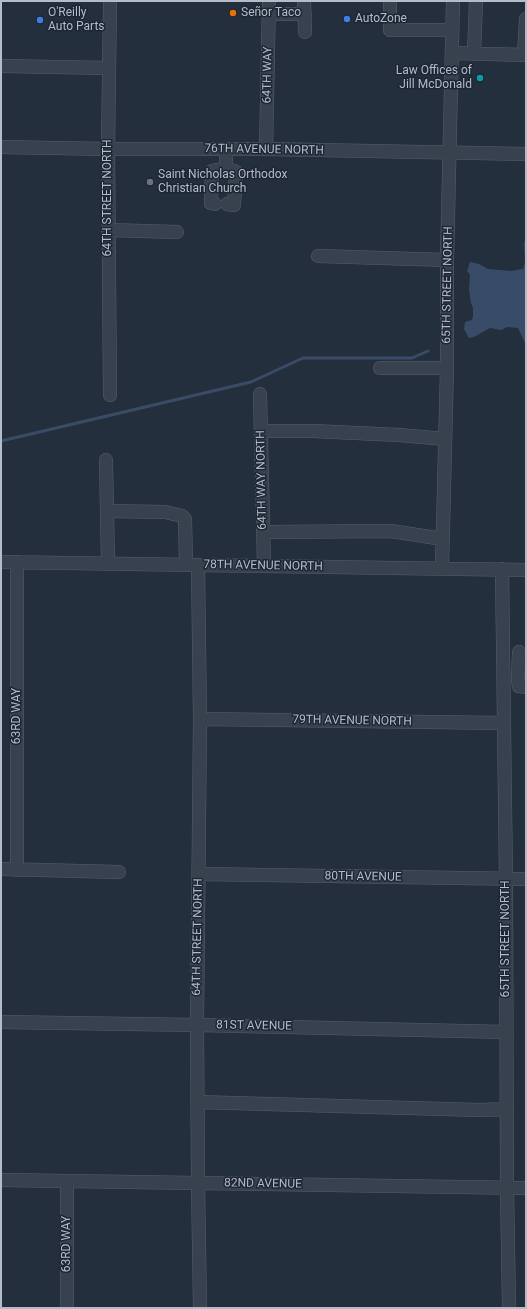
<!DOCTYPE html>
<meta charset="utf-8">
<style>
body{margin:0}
#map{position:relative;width:527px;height:1309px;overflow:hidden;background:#242f3e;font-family:Roboto,sans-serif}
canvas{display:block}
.frame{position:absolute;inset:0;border:2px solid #b4bcc9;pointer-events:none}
</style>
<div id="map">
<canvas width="527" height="1309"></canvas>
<div class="frame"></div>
</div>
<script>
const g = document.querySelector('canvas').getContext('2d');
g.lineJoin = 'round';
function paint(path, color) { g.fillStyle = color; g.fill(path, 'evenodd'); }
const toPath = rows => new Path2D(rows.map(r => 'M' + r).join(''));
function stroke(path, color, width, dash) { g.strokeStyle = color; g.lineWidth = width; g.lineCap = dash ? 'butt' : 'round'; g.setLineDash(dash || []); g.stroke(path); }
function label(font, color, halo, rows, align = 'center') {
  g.font = font + ' Roboto,sans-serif'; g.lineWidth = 3; g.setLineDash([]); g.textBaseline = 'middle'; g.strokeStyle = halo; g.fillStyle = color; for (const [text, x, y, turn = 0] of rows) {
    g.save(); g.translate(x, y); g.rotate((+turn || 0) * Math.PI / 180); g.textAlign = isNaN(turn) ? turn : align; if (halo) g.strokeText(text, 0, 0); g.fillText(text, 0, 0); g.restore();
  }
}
paint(toPath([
 [526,234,526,345,518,328,507,327,501,330,490,328,474,337,469,338,464,329,465,322,472,320,473,316,473,308,471,303,469,290,470,274,467,271,470,262,479,264,488,269,511,271,523,269,525,262,524,244]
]), '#394c67');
stroke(toPath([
 [1,441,251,382,303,358,412,358,428,351]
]), '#394c67', 3);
const minor = toPath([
 [304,1,305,32],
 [390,1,390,30,452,30],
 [269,14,305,14],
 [452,53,526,55],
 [474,54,476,1],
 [524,55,526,19],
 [1,66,109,68],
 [1,147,108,149,266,149,526,154],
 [266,149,269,1],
 [226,168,236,172,234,205,227,204],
 [215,204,211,203,212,171,226,168,226,149],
 [108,230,177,232],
 [318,256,447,260],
 [380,368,447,368],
 [260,394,264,566],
 [110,395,108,149,110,1],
 [261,431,313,431,399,435,445,439],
 [106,460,108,563],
 [107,511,165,512,182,516,185,519,186,565],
 [264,532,391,531,443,539],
 [1,562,526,570],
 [17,562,17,870],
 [198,565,200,719,197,1025,198,1183,200,1308],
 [442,568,447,368,447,260,453,1],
 [502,569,506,879,507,1187,509,1308],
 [519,652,518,680,519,686,526,687],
 [200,719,504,723],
 [1,869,119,872],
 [199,874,526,879],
 [1,1022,197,1025,507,1032],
 [197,1102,479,1110,507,1109],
 [1,1180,526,1188],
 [67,1181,67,1308]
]);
stroke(minor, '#565f6c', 14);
stroke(minor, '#38414e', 13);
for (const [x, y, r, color] of [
 [233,13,4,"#e8710a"],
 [347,19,4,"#3f7fe0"],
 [40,20,4,"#3f7fe0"],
 [480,78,4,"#0f9aa8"],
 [150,182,4,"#6b7280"]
]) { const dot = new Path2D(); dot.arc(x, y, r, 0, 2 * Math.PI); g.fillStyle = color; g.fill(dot); stroke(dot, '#1d2633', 1.5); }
label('12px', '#b4bcc9', '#1d2633', [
 ["O'Reilly",48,13],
 ["Auto Parts",48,27],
 ["Señor Taco",241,13],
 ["AutoZone",355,19],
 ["Law Offices of",472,71,"right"],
 ["Jill McDonald",472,85,"right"],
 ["Saint Nicholas Orthodox",158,175],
 ["Christian Church",158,189]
], 'left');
label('12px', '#b4bcc9', '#1d2633', [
 ["64TH WAY",268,75,-89],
 ["76TH AVENUE NORTH",264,150,1],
 ["64TH STREET NORTH",108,198,-90],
 ["65TH STREET NORTH",448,285,-89],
 ["64TH WAY NORTH",262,480,-91],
 ["78TH AVENUE NORTH",263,566,1],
 ["63RD WAY",17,716,-90],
 ["79TH AVENUE NORTH",352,721,1],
 ["80TH AVENUE",363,877,1],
 ["64TH STREET NORTH",198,937,-89],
 ["65TH STREET NORTH",506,939,-90],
 ["81ST AVENUE",254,1026,1],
 ["82ND AVENUE",263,1184,1],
 ["63RD WAY",67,1244,-90]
]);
</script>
